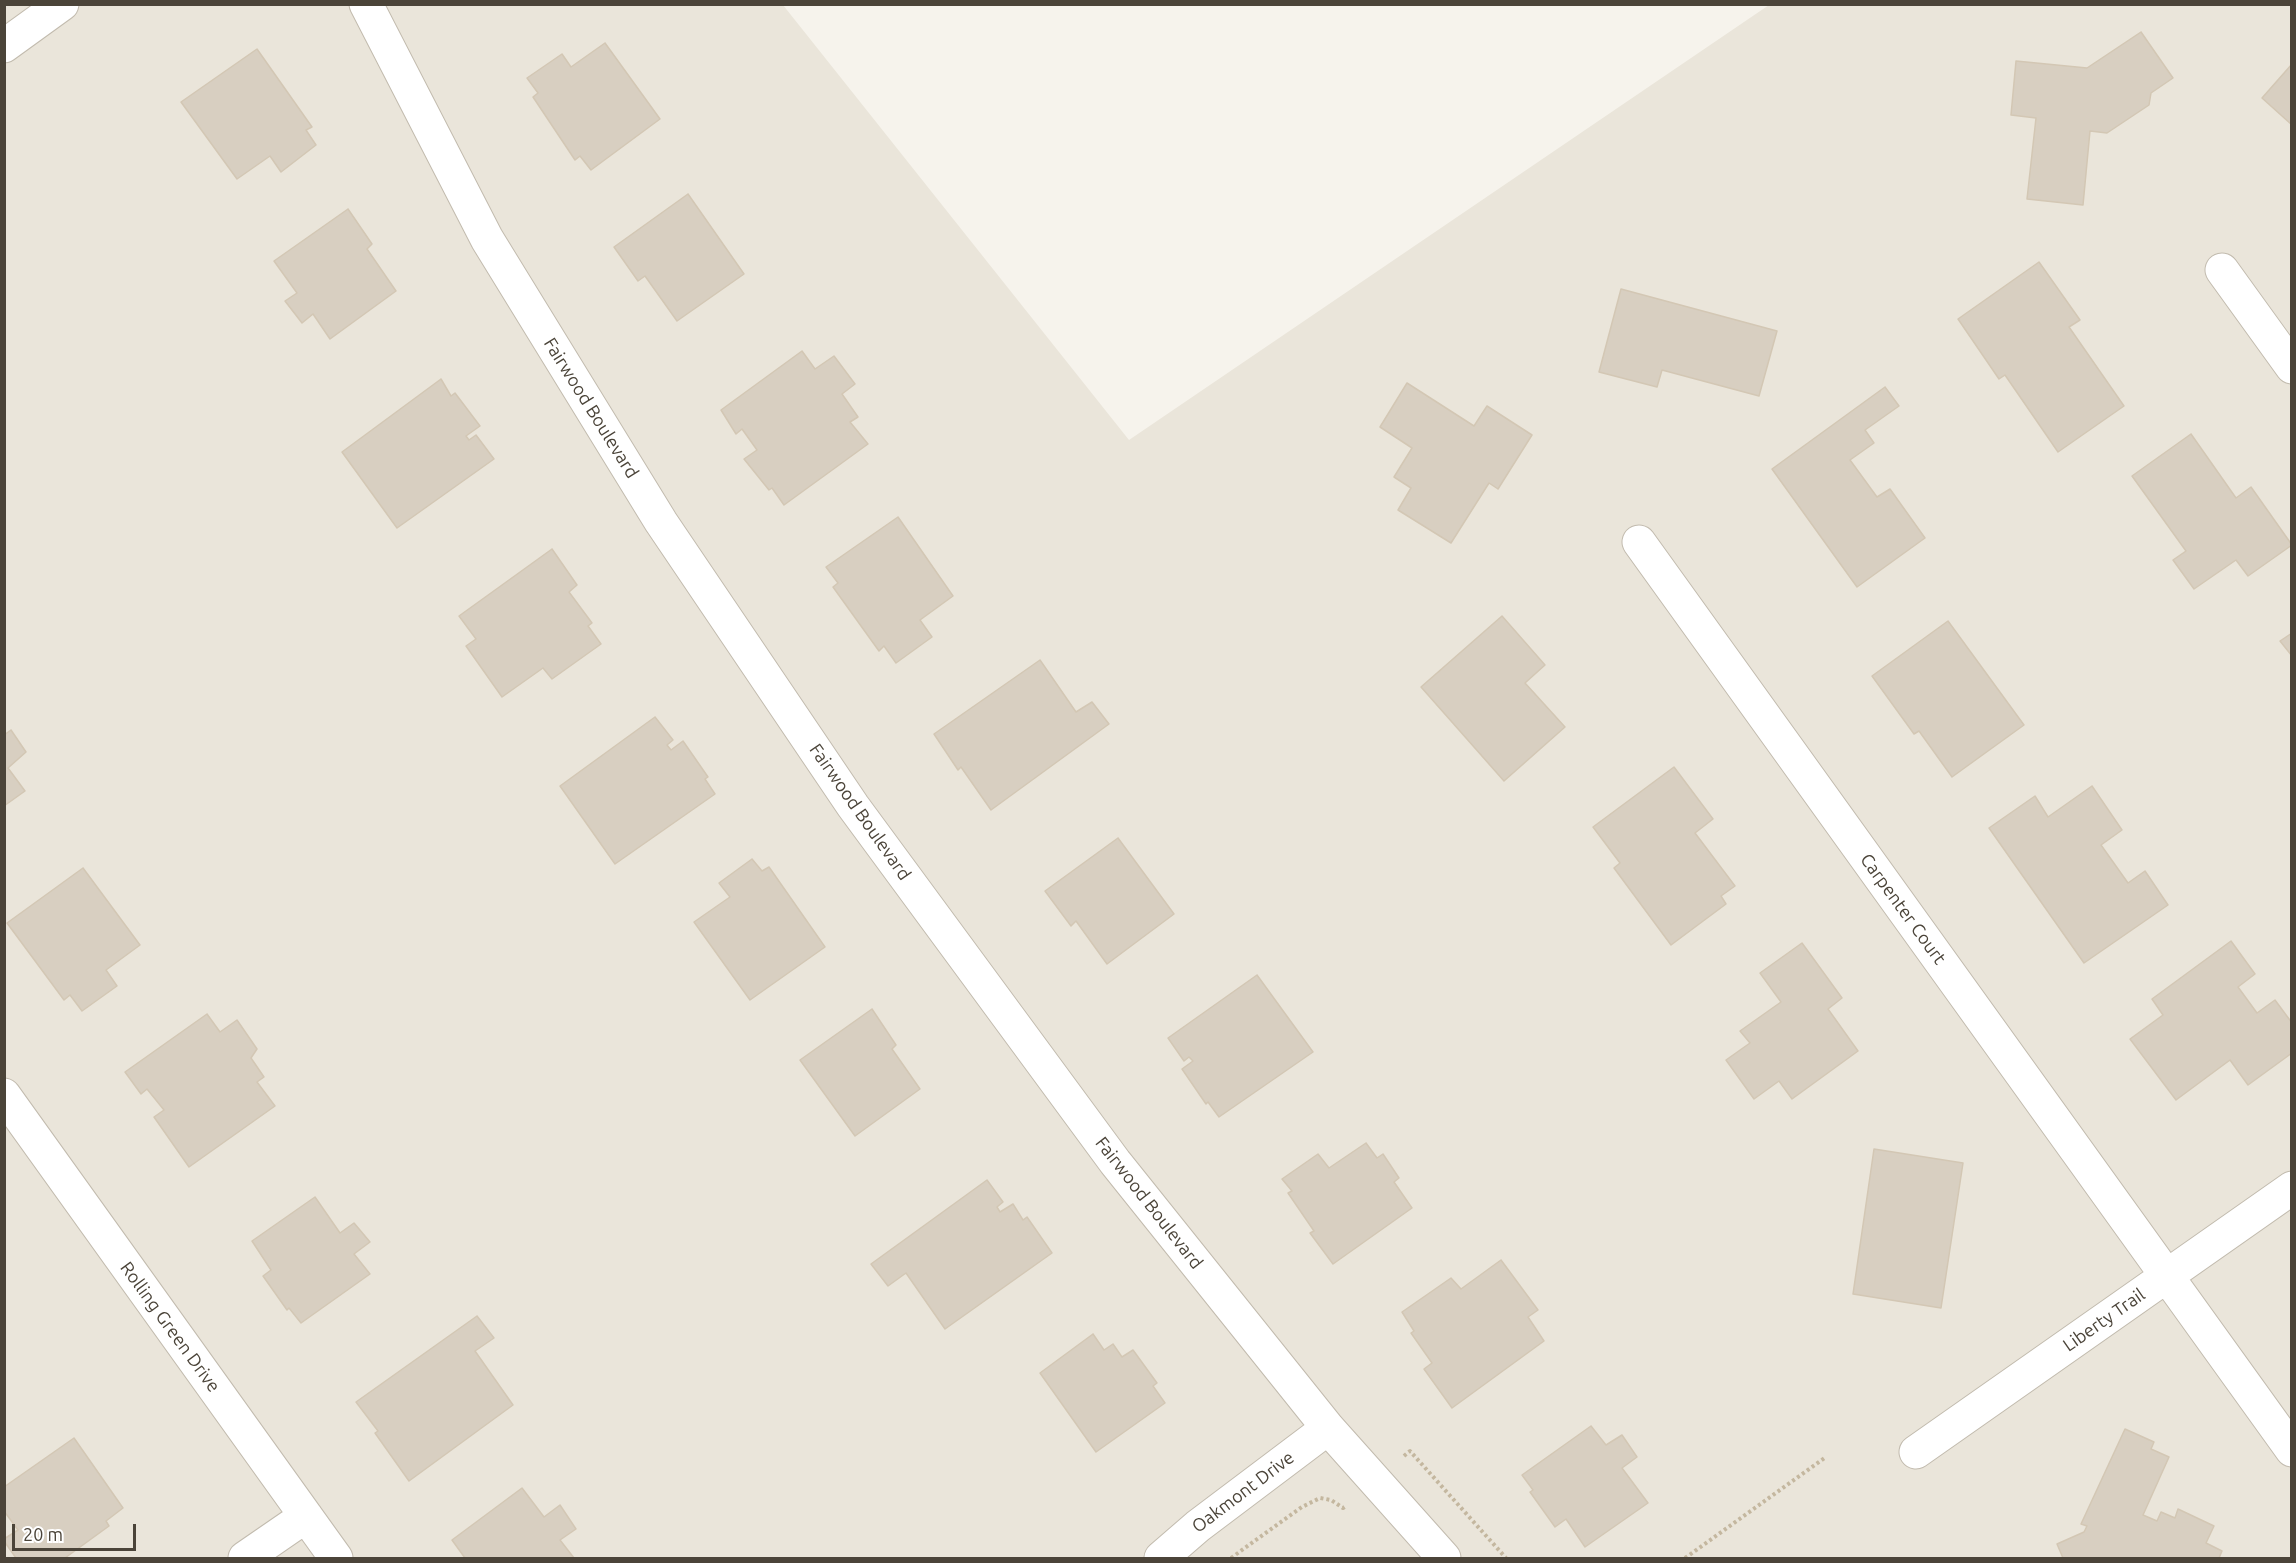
<!DOCTYPE html>
<style>
body{margin:0}
#map{position:relative;width:2296px;height:1563px;overflow:hidden;background:#f6f3ec;font-family:Ubuntu,sans-serif}
canvas{display:block}
.frame{position:absolute;inset:0;border:6px solid #4b4439;pointer-events:none}
.scale{position:absolute;left:12px;top:1524px;width:124px;height:27px;box-sizing:border-box;border:3px solid #4b4439;border-top:0;padding-left:8px;font-size:18px;line-height:21px;white-space:nowrap;color:#4b4439;-webkit-text-stroke:4px #fff;paint-order:stroke}
</style>
<div id="map">
<canvas width="2296" height="1563"></canvas>
<div class="frame"></div>
<div class="scale">20 m</div>
</div>
<script>
const g = document.querySelector('canvas').getContext('2d');
g.lineJoin = 'round';
function paint(path, color) { g.fillStyle = color; g.fill(path, 'evenodd'); }
const toPath = rows => new Path2D(rows.map(r => 'M' + r).join(''));
function stroke(path, color, width, dash) { g.strokeStyle = color; g.lineWidth = width; g.lineCap = dash ? 'butt' : 'round'; g.setLineDash(dash || []); g.stroke(path); }
function label(font, color, halo, rows, align = 'center') {
  g.font = font + ' Ubuntu,sans-serif'; g.lineWidth = 4.5; g.setLineDash([]); g.textBaseline = 'middle'; g.strokeStyle = halo; g.fillStyle = color; for (const [text, x, y, turn = 0] of rows) {
    g.save(); g.translate(x, y); g.rotate((+turn || 0) * Math.PI / 180); g.textAlign = isNaN(turn) ? turn : align; if (halo) g.strokeText(text, 0, 0); g.fillText(text, 0, 0); g.restore();
  }
}
paint(toPath([
 [5,5,783,5,1129,440,1769,5,2291,5,2291,1558,5,1558]
]), '#eae5da');
const building = toPath([
 [2141,32,2173,78,2151,93,2149,105,2107,133,2090,131,2083,205,2027,199,2036,118,2011,115,2016,61,2087,68,2141,32],
 [605,43,660,119,591,170,580,156,575,160,533,97,538,93,527,78,562,54,571,67,605,43],
 [257,49,312,127,306,130,316,145,281,172,270,156,237,179,181,102,257,49],
 [2292,64,2292,125,2262,98,2292,64],
 [688,194,744,274,677,321,645,276,638,281,614,247,688,194],
 [348,209,372,244,367,249,396,291,330,339,313,314,302,323,285,301,297,293,274,261,348,209],
 [2039,262,2080,320,2069,327,2124,406,2058,452,2005,375,1999,379,1958,319,2039,262],
 [1621,289,1777,331,1759,396,1662,370,1657,387,1599,372,1621,289],
 [802,351,815,369,834,356,855,384,842,394,858,417,850,422,868,444,784,505,772,488,769,490,744,459,757,450,742,429,736,434,721,410,802,351],
 [441,379,451,396,455,393,480,426,466,436,469,440,476,435,494,459,397,528,342,452,441,379],
 [1407,383,1474,426,1487,406,1532,435,1498,489,1489,483,1451,543,1398,510,1411,488,1394,477,1412,448,1380,427,1407,383],
 [1885,387,1899,406,1865,430,1874,443,1850,460,1877,497,1890,489,1925,538,1857,587,1772,469,1885,387],
 [2191,434,2236,498,2251,487,2292,545,2248,576,2236,560,2194,589,2173,560,2186,551,2132,476,2191,434],
 [898,517,953,596,920,620,932,637,896,663,884,646,879,651,833,587,838,583,826,567,898,517],
 [552,549,577,585,569,592,592,623,588,626,601,644,552,679,543,668,502,697,466,646,476,639,459,616,552,549],
 [1502,616,1545,665,1525,683,1565,727,1504,781,1421,687,1502,616],
 [1948,621,2024,725,1952,777,1919,731,1914,734,1872,676,1948,621],
 [2292,633,2292,656,2280,641,2292,633],
 [1040,660,1076,712,1092,702,1109,724,991,810,961,767,958,770,934,734,1040,660],
 [655,717,673,740,667,745,671,750,683,741,708,777,705,779,715,794,615,864,560,786,655,717],
 [11,730,26,752,8,768,25,791,4,806,4,735,11,730],
 [1674,767,1713,819,1695,833,1735,886,1721,896,1726,904,1671,945,1614,868,1620,863,1593,827,1674,767],
 [2092,786,2122,830,2101,845,2128,883,2145,871,2168,905,2084,963,1989,828,2035,796,2048,817,2092,786],
 [1118,838,1174,914,1107,964,1076,921,1071,926,1045,891,1118,838],
 [752,859,762,871,769,867,825,947,750,1000,694,922,730,897,719,883,752,859],
 [83,868,140,945,106,970,117,986,82,1011,70,995,64,1000,7,923,83,868],
 [2231,941,2255,974,2238,987,2257,1013,2275,1000,2292,1023,2292,1053,2248,1085,2230,1060,2176,1100,2130,1039,2163,1015,2152,999,2231,941],
 [1802,943,1842,998,1828,1009,1858,1051,1792,1099,1779,1081,1754,1099,1726,1060,1750,1043,1740,1031,1781,1002,1760,973,1802,943],
 [1257,975,1313,1052,1219,1117,1208,1102,1206,1104,1182,1069,1193,1061,1189,1057,1184,1061,1168,1038,1257,975],
 [872,1009,896,1045,892,1049,920,1089,855,1136,800,1060,872,1009],
 [207,1014,220,1032,237,1020,257,1049,251,1058,264,1077,257,1082,275,1106,189,1167,154,1117,164,1110,147,1089,141,1094,125,1072,207,1014],
 [1366,1143,1377,1158,1383,1154,1399,1178,1394,1182,1412,1208,1333,1264,1310,1233,1314,1231,1288,1193,1292,1191,1282,1179,1318,1154,1329,1168,1366,1143],
 [1874,1149,1963,1163,1941,1308,1853,1294,1874,1149],
 [987,1180,1003,1202,997,1207,1000,1212,1013,1204,1023,1220,1027,1217,1052,1253,945,1329,906,1273,888,1286,871,1264,987,1180],
 [315,1197,340,1233,354,1223,370,1242,354,1254,370,1274,301,1323,289,1308,287,1310,263,1276,271,1270,252,1241,315,1197],
 [1501,1260,1538,1310,1528,1317,1544,1341,1452,1408,1424,1369,1432,1363,1411,1333,1414,1331,1402,1312,1451,1278,1461,1289,1501,1260],
 [477,1316,494,1338,475,1351,513,1405,409,1481,375,1433,378,1431,356,1402,477,1316],
 [1093,1334,1104,1350,1113,1344,1122,1357,1133,1350,1157,1383,1153,1386,1165,1403,1096,1452,1040,1373,1093,1334],
 [1591,1426,1606,1445,1622,1435,1637,1457,1622,1468,1648,1503,1585,1547,1566,1519,1555,1527,1530,1492,1533,1490,1522,1475,1591,1426],
 [2125,1429,2154,1442,2151,1449,2169,1457,2143,1515,2157,1521,2161,1512,2175,1518,2178,1509,2214,1526,2206,1543,2222,1551,2219,1558,2063,1558,2057,1544,2084,1532,2087,1526,2081,1524,2125,1429],
 [74,1438,123,1508,106,1521,109,1526,65,1558,16,1558,4,1541,4,1539,18,1530,4,1511,4,1487,74,1438],
 [522,1488,544,1517,560,1505,576,1529,560,1540,574,1558,465,1558,452,1540,522,1488]
]);
paint(building, '#d8cfc1');
stroke(building, '#d3c7b4', 1.5);
const minor = toPath([
 [366,4,487,239,661,522,853,806,1115,1162,1328,1428,1444,1558],
 [4,46,62,4],
 [2222,270,2292,367],
 [1639,542,2292,1450],
 [4,1095,336,1558],
 [1916,1452,2292,1188],
 [245,1558,306,1516],
 [1161,1558,1198,1526,1328,1428]
]);
stroke(minor, '#c2bbae', 35);
stroke(toPath([
 [1404,1456,1410,1451,1506,1558],
 [1231,1558,1302,1507,1320,1498,1331,1500,1343,1508,1346,1506],
 [1685,1558,1826,1457]
]), '#c4b79f', 4, [3, 3]);
stroke(minor, '#fff', 33);
label('18px', '#4b4439', '#fff', [
 ["Fairwood Boulevard",591,408,58],
 ["Fairwood Boulevard",860,812,55],
 ["Carpenter Court",1903,909,54],
 ["Fairwood Boulevard",1149,1203,52],
 ["Liberty Trail",2104,1320,-35],
 ["Rolling Green Drive",170,1327,54],
 ["Oakmont Drive",1243,1492,-37]
]);
</script>
